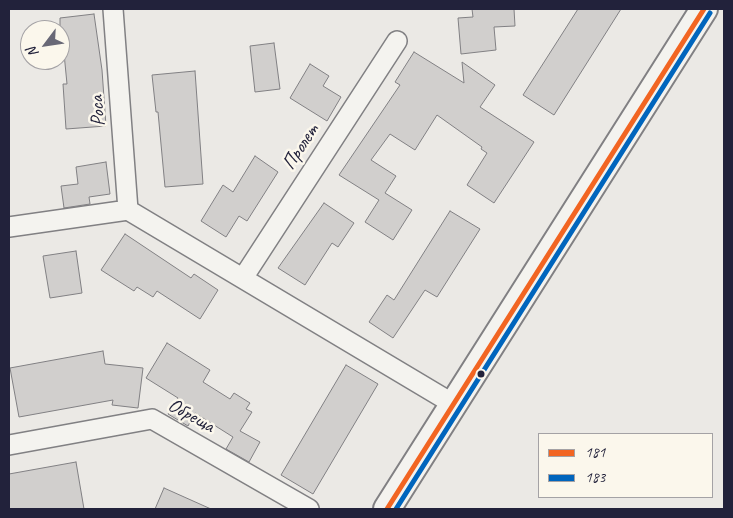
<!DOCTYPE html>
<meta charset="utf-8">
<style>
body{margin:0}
#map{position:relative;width:733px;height:518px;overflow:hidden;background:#ebe9e5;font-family:Caveat,sans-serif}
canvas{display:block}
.frame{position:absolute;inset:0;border:10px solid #22223b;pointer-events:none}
.legend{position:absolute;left:538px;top:433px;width:175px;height:65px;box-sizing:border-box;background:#fbf7ec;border:1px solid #a4a2a5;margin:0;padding:6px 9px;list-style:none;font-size:15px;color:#22223b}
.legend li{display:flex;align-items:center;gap:10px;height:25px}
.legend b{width:25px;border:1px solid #a4a2a5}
.north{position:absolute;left:20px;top:20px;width:50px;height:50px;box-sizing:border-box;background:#fbf7ec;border:1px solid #a4a2a5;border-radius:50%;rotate:239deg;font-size:14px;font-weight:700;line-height:20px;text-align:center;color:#22223b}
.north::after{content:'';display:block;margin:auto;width:18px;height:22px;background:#686876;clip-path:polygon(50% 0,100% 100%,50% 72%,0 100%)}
</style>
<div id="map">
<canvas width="733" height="518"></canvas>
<div class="frame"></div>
<ul class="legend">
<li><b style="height:6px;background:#f26522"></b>181</li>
<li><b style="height:6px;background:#0065bd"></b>183</li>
</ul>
<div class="north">N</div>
</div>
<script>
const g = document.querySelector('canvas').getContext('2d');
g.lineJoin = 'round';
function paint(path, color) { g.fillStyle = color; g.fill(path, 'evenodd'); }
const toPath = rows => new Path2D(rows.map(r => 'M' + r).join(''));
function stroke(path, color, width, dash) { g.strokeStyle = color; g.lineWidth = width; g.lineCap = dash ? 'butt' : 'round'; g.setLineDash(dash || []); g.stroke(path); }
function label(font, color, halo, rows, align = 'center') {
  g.font = font + ' Caveat,sans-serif'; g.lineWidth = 5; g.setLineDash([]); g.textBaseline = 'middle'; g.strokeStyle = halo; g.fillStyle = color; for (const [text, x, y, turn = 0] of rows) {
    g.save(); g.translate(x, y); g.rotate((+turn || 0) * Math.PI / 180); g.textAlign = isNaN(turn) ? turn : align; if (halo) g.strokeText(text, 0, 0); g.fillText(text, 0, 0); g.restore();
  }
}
const building = toPath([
 [472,9,514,9,515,26,494,27,496,50,461,54,458,18,473,17,472,9],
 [578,9,621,9,554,115,523,95,578,9],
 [94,14,102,70,106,126,66,129,63,84,67,84,63,43,60,43,60,18,94,14],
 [274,43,280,89,255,92,250,46,274,43],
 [414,52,464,83,462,62,495,85,480,107,534,142,494,203,467,185,487,153,481,149,482,147,437,115,415,150,390,134,371,160,396,176,385,193,412,210,393,240,365,222,379,200,339,175,400,85,395,82,414,52],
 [310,64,329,76,323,86,341,97,327,121,290,98,310,64],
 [195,71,203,184,165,187,158,112,156,112,152,75,195,71],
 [255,156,278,172,247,221,239,216,226,237,201,221,223,185,233,192,255,156],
 [106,162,110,194,89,197,90,204,64,208,61,186,78,184,76,167,106,162],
 [324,203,354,223,338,247,332,243,305,285,278,268,324,203],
 [450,211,480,229,437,297,425,290,393,338,369,322,387,295,394,300,450,211],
 [125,234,191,278,194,274,218,290,200,319,157,291,153,297,137,287,134,291,101,270,125,234],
 [76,251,82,293,50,298,43,256,76,251],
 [167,343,210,370,203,382,230,399,234,393,250,403,246,409,252,412,240,431,260,442,249,462,226,449,233,437,195,413,188,426,168,414,178,398,146,378,167,343],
 [103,351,105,364,143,368,138,408,112,405,113,400,19,417,10,368,103,351],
 [346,365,378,384,313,494,281,475,346,365],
 [76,462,84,509,9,509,9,474,76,462],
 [164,488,211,509,155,509,164,488]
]);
paint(building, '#d1cfcd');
stroke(building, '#818083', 1);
const minor = toPath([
 [113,9,128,210],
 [9,227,128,210,455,405],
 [243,278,397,41],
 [9,445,152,419,309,509]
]);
const secondary = toPath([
 [387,509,704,9]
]);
stroke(minor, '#818083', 22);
stroke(secondary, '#818083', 30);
stroke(minor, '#f4f3ef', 19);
stroke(secondary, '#f4f3ef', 26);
stroke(toPath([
 [387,509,704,9]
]), '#f26522', 5);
stroke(toPath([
 [396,509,710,13]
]), '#0065bd', 5);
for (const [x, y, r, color] of [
 [481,374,4.5,"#22223b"]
]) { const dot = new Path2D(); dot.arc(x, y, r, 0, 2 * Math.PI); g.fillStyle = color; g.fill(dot); stroke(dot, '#fbf7ec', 2); }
label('20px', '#22223b', '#fbf7ec', [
 ["Роса",98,111,-94],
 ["Пролет",301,147,-57],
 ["Обреща",191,416,29]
]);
</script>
